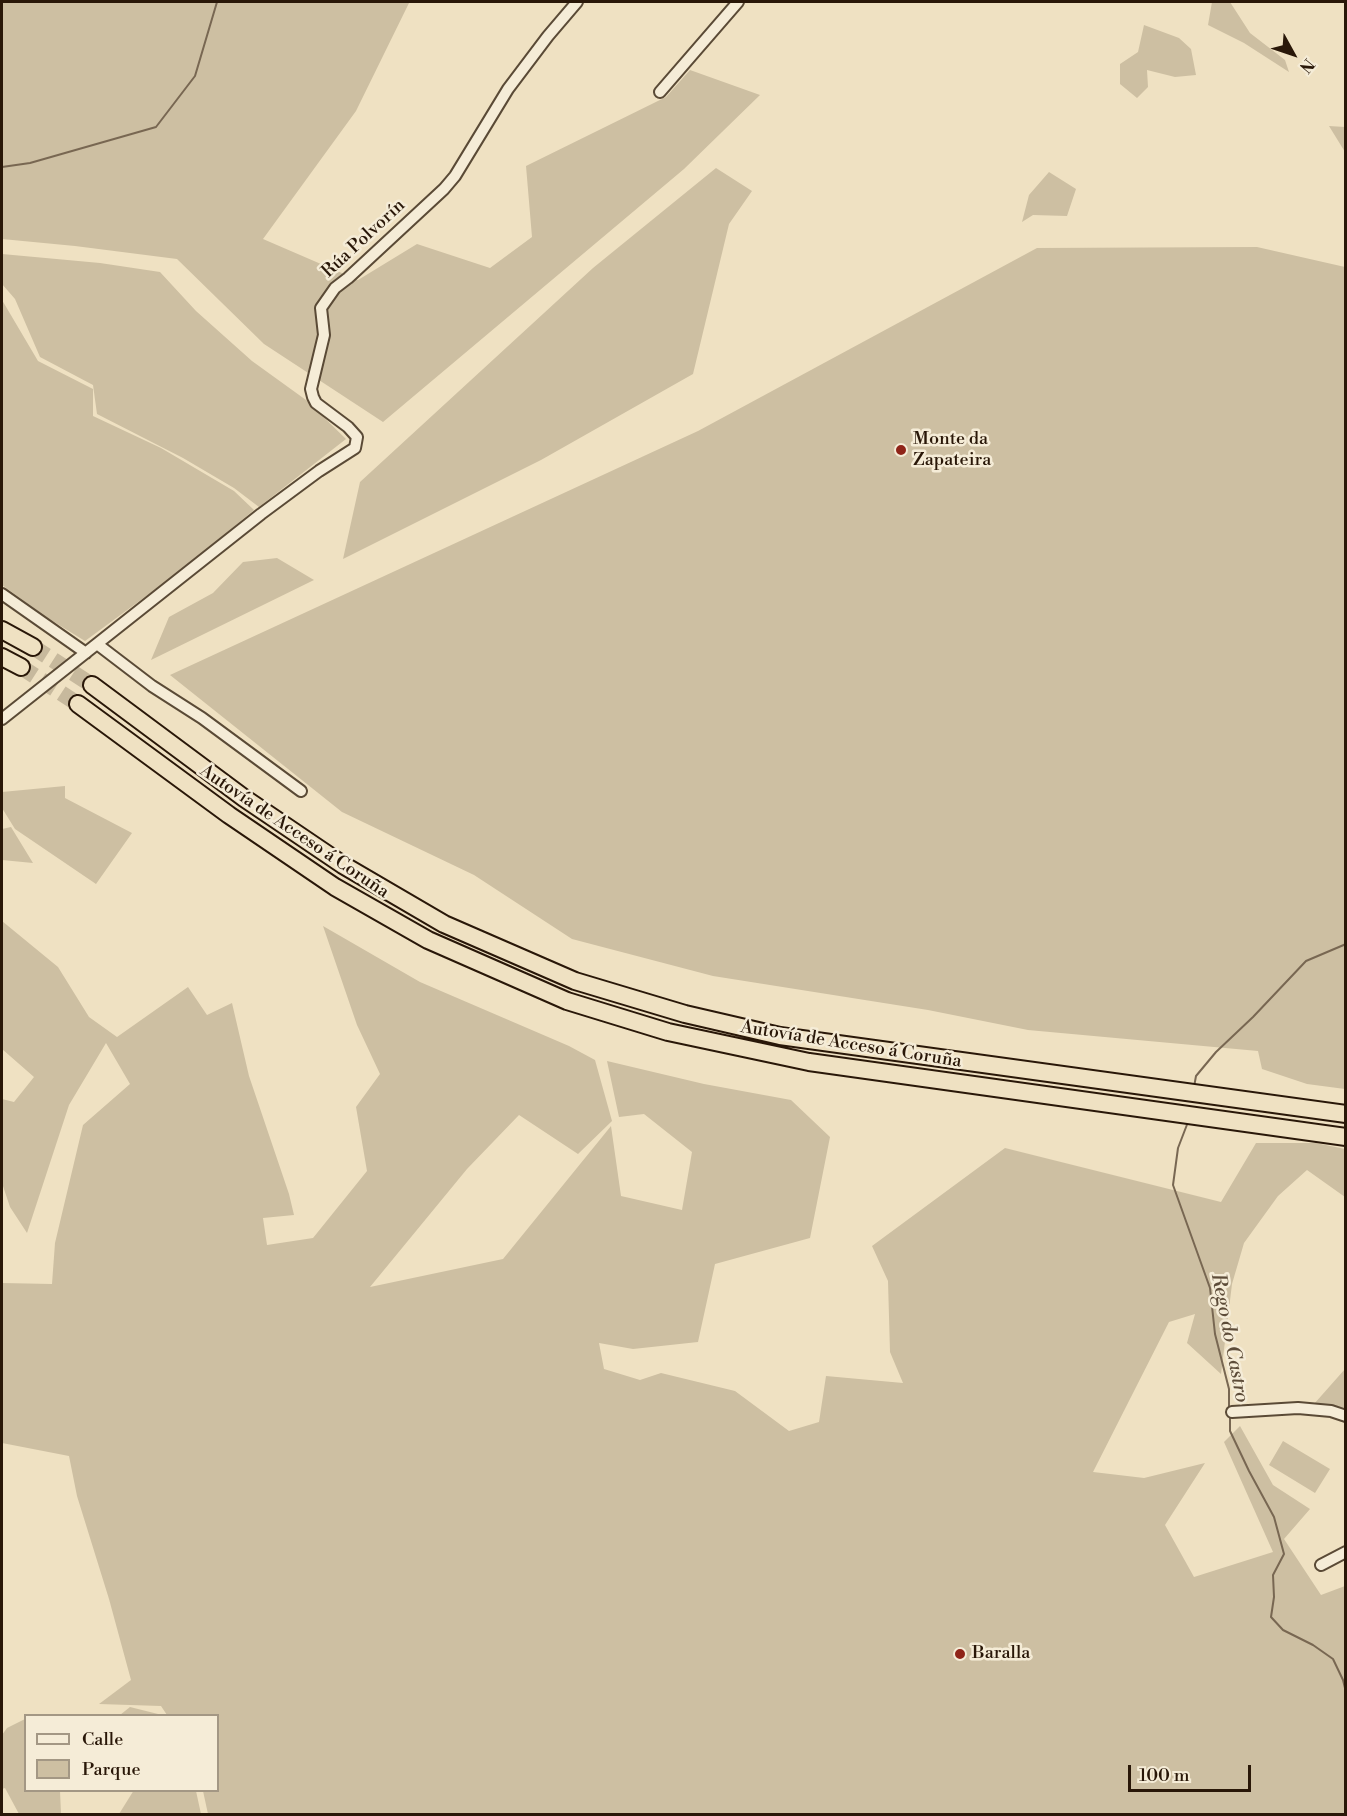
<!DOCTYPE html>
<meta charset="utf-8">
<style>
body{margin:0}
#map{position:relative;width:1347px;height:1816px;overflow:hidden;background:#efe1c2;font-family:"Libre Bodoni",serif}
canvas{display:block}
.frame{position:absolute;inset:0;border:3px solid #291708;pointer-events:none}
.legend{position:absolute;left:24px;top:1714px;width:195px;height:78px;box-sizing:border-box;background:#f5ecd7;border:2px solid #a39784;margin:0;padding:8px 10px;list-style:none;font-size:18px;color:#291708}
.legend li{display:flex;align-items:center;gap:12px;height:30px}
.legend b{width:30px;border:2px solid #a39784}
.north{position:absolute;left:1263px;top:24px;width:60px;height:60px;-webkit-text-stroke:4px #f5ecd7;paint-order:stroke;rotate:130deg;font-size:16px;font-weight:700;line-height:24px;text-align:center;color:#291708}
.north::after{content:'';display:block;margin:auto;width:21px;height:27px;background:#291708;clip-path:polygon(50% 0,100% 100%,50% 72%,0 100%)}
.scale{position:absolute;left:1128px;top:1765px;width:123px;height:27px;box-sizing:border-box;border:3px solid #291708;border-top:0;padding-left:8px;font-size:18px;line-height:21px;white-space:nowrap;color:#291708;-webkit-text-stroke:4px #f5ecd7;paint-order:stroke}
</style>
<div id="map">
<canvas width="1347" height="1816"></canvas>
<div class="frame"></div>
<ul class="legend">
<li><b style="height:8px;background:#f5ecd7"></b>Calle</li>
<li><b style="height:16px;background:#cdbfa2"></b>Parque</li>
</ul>
<div class="north">N</div>
<div class="scale">100 m</div>
</div>
<script>
const g = document.querySelector('canvas').getContext('2d');
g.lineJoin = 'round';
function paint(path, color) { g.fillStyle = color; g.fill(path, 'evenodd'); }
const toPath = rows => new Path2D(rows.map(r => 'M' + r).join(''));
function stroke(path, color, width, dash) { g.strokeStyle = color; g.lineWidth = width; g.lineCap = dash ? 'butt' : 'round'; g.setLineDash(dash || []); g.stroke(path); }
function label(font, color, halo, rows, align = 'center') {
  g.font = font + ' "Libre Bodoni",serif'; g.lineWidth = 5; g.setLineDash([]); g.textBaseline = 'middle'; g.strokeStyle = halo; g.fillStyle = color; for (const [text, x, y, turn = 0] of rows) {
    g.save(); g.translate(x, y); g.rotate((+turn || 0) * Math.PI / 180); g.textAlign = isNaN(turn) ? turn : align; if (halo) g.strokeText(text, 0, 0); g.fillText(text, 0, 0); g.restore();
  }
}
paint(toPath([
 [2,2,403,2,409,3,356,111,263,239,358,280,417,244,490,268,532,237,526,166,666,97,690,70,760,95,684,169,383,422,264,344,177,259,75,246,2,239],
 [1212,2,1230,2,1250,33,1285,60,1289,72,1244,43,1208,25],
 [1144,25,1179,38,1191,49,1196,75,1175,77,1147,70,1148,87,1137,98,1120,84,1120,64,1138,52],
 [1329,126,1345,127,1345,152],
 [716,168,752,191,729,224,693,374,541,460,343,559,360,482,593,268],
 [1049,172,1076,189,1067,216,1033,215,1022,222,1029,195],
 [1257,247,1345,267,1345,1089,1307,1084,1262,1069,1258,1051,1028,1030,928,1010,713,976,572,939,474,875,342,812,170,675,698,431,1037,248],
 [2,254,100,263,160,272,196,311,252,361,306,400,346,439,259,507,234,488,183,458,97,414,93,385,40,357,15,299,2,284],
 [2,300,38,361,93,389,93,416,161,448,234,491,254,510,183,569,85,641,46,617,2,585],
 [277,558,314,580,151,660,169,617,213,593,243,562],
 [65,786,65,798,132,833,96,884,15,829,2,808,2,792],
 [11,827,33,863,2,860,2,829],
 [2,921,58,967,89,1017,117,1037,188,987,207,1015,232,1003,249,1076,289,1194,294,1215,263,1218,267,1245,313,1238,367,1171,356,1107,380,1074,357,1025,323,926,420,982,569,1046,595,1060,612,1121,578,1154,519,1115,467,1169,370,1287,503,1259,611,1126,621,1196,682,1210,692,1152,644,1114,619,1117,607,1061,704,1084,791,1100,830,1137,810,1238,715,1264,698,1342,633,1349,599,1343,604,1369,640,1380,661,1373,735,1391,789,1431,819,1422,826,1376,903,1383,890,1352,888,1281,872,1246,1005,1148,1221,1202,1256,1143,1316,1143,1345,1149,1345,1197,1307,1170,1278,1196,1244,1243,1232,1284,1221,1374,1187,1343,1195,1314,1169,1322,1093,1472,1144,1478,1205,1463,1165,1525,1194,1577,1273,1552,1224,1442,1240,1426,1273,1485,1310,1509,1284,1539,1321,1595,1345,1586,1345,1814,208,1814,203,1791,218,1790,218,1716,167,1715,161,1706,99,1704,131,1680,109,1599,77,1496,69,1456,2,1443,2,1283,52,1284,55,1243,83,1125,130,1084,106,1043,69,1105,27,1233,10,1207,2,1183,2,1099,14,1102,34,1077,2,1049],
 [1345,1369,1345,1411,1314,1404],
 [1283,1441,1330,1469,1315,1493,1269,1465],
 [130,1707,162,1715,120,1715],
 [25,1719,26,1790,60,1791,61,1814,19,1814,5,1788,2,1789,2,1735,7,1728],
 [134,1790,196,1791,201,1814,119,1814]
]), '#cdbfa2');
stroke(toPath([
 [2,167,30,163,156,127,195,76,217,2],
 [1194,1087,1196,1076,1216,1052,1253,1017,1306,961,1346,944],
 [1188,1122,1178,1148,1173,1185,1210,1288,1215,1334,1229,1389,1229,1408],
 [1230,1414,1230,1431,1249,1471,1274,1517,1284,1554,1273,1575,1274,1597,1271,1617,1283,1630,1313,1645,1333,1659,1343,1680,1346,1692]
]), '#786752', 2);
stroke(toPath([
 [33,647,92,685],
 [21,667,78,704]
]), '#c7b99d', 16, [16, 8]);
const minor = toPath([
 [660,92,738,2],
 [2,594,86,653],
 [97,644,152,686,202,718,301,791],
 [2,719,261,514,319,471,355,448,357,437,348,427,316,403,313,397,311,389,324,335,321,308,335,288,348,278,444,189,455,176,508,89,548,36,577,2],
 [1232,1412,1298,1408,1331,1411,1346,1416],
 [1321,1565,1346,1552]
]);
const highway = toPath([
 [2,630,33,647],
 [2,657,21,667],
 [92,685,244,798,343,865,444,924,575,981,685,1014,780,1036,1346,1114],
 [78,704,229,815,335,887,428,940,567,1001,668,1032,809,1062,1346,1137]
]);
stroke(minor, '#5a4a36', 14);
stroke(highway, '#291708', 20);
stroke(minor, '#f5ecd7', 10);
stroke(highway, '#efe1c2', 16);
for (const [x, y, r, color] of [
 [901,450,6,"#8f2418"],
 [960,1654,6,"#8f2418"]
]) { const dot = new Path2D(); dot.arc(x, y, r, 0, 2 * Math.PI); g.fillStyle = color; g.fill(dot); stroke(dot, '#f5ecd7', 2); }
label('18px', '#291708', '#f5ecd7', [
 ["Rúa Polvorín",364,239,-43],
 ["Autovía de Acceso á Coruña",294,832,34],
 ["Autovía de Acceso á Coruña",851,1045,9]
]);
label('18px', '#291708', '#f5ecd7', [
 ["Monte da",913,440],
 ["Zapateira",913,461],
 ["Baralla",972,1654]
], 'left');
label('italic 20px', '#5d4c39', '#f5ecd7', [
 ["Rego do Castro",1229,1338,79]
]);
</script>
